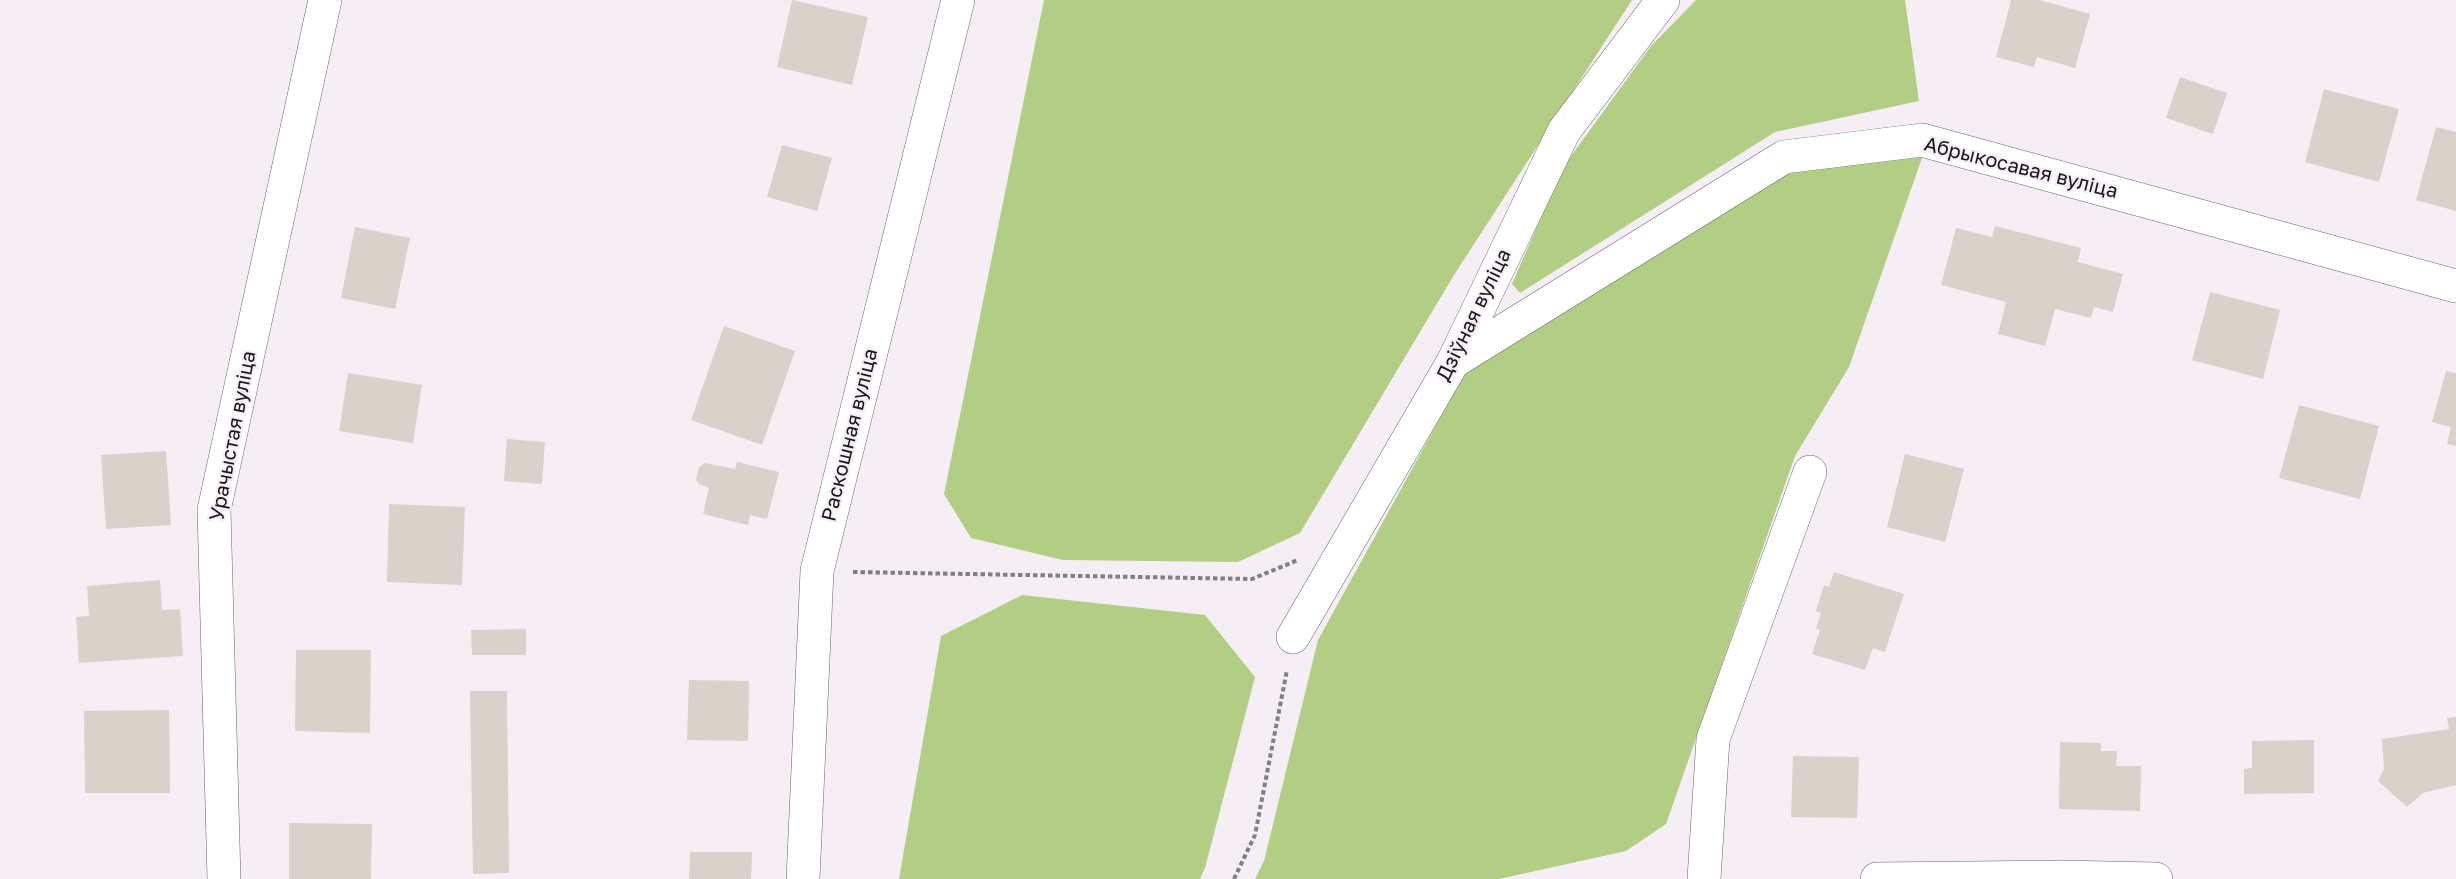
<!DOCTYPE html>
<meta charset="utf-8">
<style>
body{margin:0}
canvas{display:block;background:#f5eef5}
</style>
<canvas width="2456" height="879"></canvas>
<script>
const g = document.querySelector('canvas').getContext('2d');
g.lineJoin = 'round';
function paint(path, color) { g.fillStyle = color; g.fill(path, 'evenodd'); }
const toPath = rows => new Path2D(rows.map(r => 'M' + r).join(''));
function stroke(path, color, width, dash) { g.strokeStyle = color; g.lineWidth = width; g.lineCap = dash ? 'butt' : 'round'; g.setLineDash(dash || []); g.stroke(path); }
function label(font, color, halo, rows, align = 'center') {
  g.font = font + ' "Golos Text",sans-serif'; g.lineWidth = 4.5; g.setLineDash([]); g.textBaseline = 'middle'; g.strokeStyle = halo; g.fillStyle = color; for (const [text, x, y, turn = 0] of rows) {
    g.save(); g.translate(x, y); g.rotate((+turn || 0) * Math.PI / 180); g.textAlign = isNaN(turn) ? turn : align; if (halo) g.strokeText(text, 0, 0); g.fillText(text, 0, 0); g.restore();
  }
}
paint(toPath([
 [1044,0,1632,0,1454,275,1300,533,1238,562,1063,560,971,538,944,494],
 [1696,0,1905,0,1919,101,1775,132,1520,293,1512,284,1563,167,1651,46],
 [1923,155,1849,367,1795,456,1666,824,1626,851,1499,879,1255,879,1264,861,1318,640,1467,369,1797,168],
 [1022,595,1205,615,1255,677,1205,868,1200,879,899,879,941,636]
]), '#b2ce84');
paint(toPath([
 [792,0,868,17,852,85,777,67],
 [2011,0,2040,0,2090,14,2075,68,2037,57,2034,67,1996,57],
 [2180,77,2227,93,2213,134,2166,118],
 [2324,89,2399,109,2379,182,2305,162],
 [2436,127,2456,132,2456,211,2416,200],
 [782,145,832,158,817,211,767,197],
 [1995,226,2081,248,2078,262,2123,274,2113,312,2094,307,2091,318,2055,309,2045,346,1998,334,2006,302,1941,285,1956,228,1992,237],
 [355,227,410,238,395,309,341,298],
 [2210,292,2280,310,2263,379,2192,360],
 [724,326,795,351,762,445,691,420],
 [2446,371,2456,373,2456,446,2447,444,2451,427,2432,422],
 [348,373,422,385,413,443,339,431],
 [2299,405,2379,426,2360,499,2279,478],
 [507,439,545,442,542,484,504,481],
 [166,451,171,525,106,529,101,455],
 [1905,454,1964,469,1945,542,1887,527],
 [737,462,779,472,767,519,750,515,748,525,703,514,709,488,699,484,696,480,699,467,705,463,735,469],
 [389,504,465,507,462,585,387,582],
 [1834,572,1904,594,1885,652,1873,648,1865,670,1812,654,1820,630,1816,629,1821,613,1816,611,1824,585,1829,587],
 [160,580,162,610,180,609,183,656,79,663,76,617,89,616,87,586],
 [526,629,526,655,472,655,471,630],
 [296,650,371,650,370,733,295,731],
 [689,680,749,681,748,741,687,740],
 [470,691,507,691,509,873,473,874],
 [169,710,170,793,85,793,84,711],
 [2456,717,2456,785,2423,793,2407,807,2378,781,2384,769,2382,739,2449,729,2447,718],
 [2314,740,2314,793,2244,794,2244,769,2252,768,2252,741],
 [2060,742,2101,743,2101,751,2117,751,2116,766,2141,766,2140,811,2059,809],
 [1793,756,1859,757,1857,818,1791,817],
 [289,823,372,824,371,879,289,879],
 [690,852,752,852,751,879,689,879]
]), '#d9d2cb');
const minor = toPath([
 [1453,362,1784,157,1922,140,2456,286],
 [1293,637,1453,362,1564,131,1663,0],
 [224,879,214,510,325,0],
 [803,879,817,571,958,0],
 [1704,879,1713,739,1810,472],
 [1877,879,2061,877,2156,879]
]);
stroke(minor, '#6a646a', 34);
stroke(toPath([
 [853,572,1252,579,1298,560],
 [1234,879,1255,835,1287,670]
]), '#827e82', 4, [4.5, 3]);
stroke(minor, '#fff', 33);
label('20px', '#191719', '#f5eef5', [
 ["Абрыкосавая вуліца",2021,168,14],
 ["Дзіўная вуліца",1474,315,-64],
 ["Раскошная вуліца",850,435,-76],
 ["Урачыстая вуліца",233,436,-79]
]);
</script>
